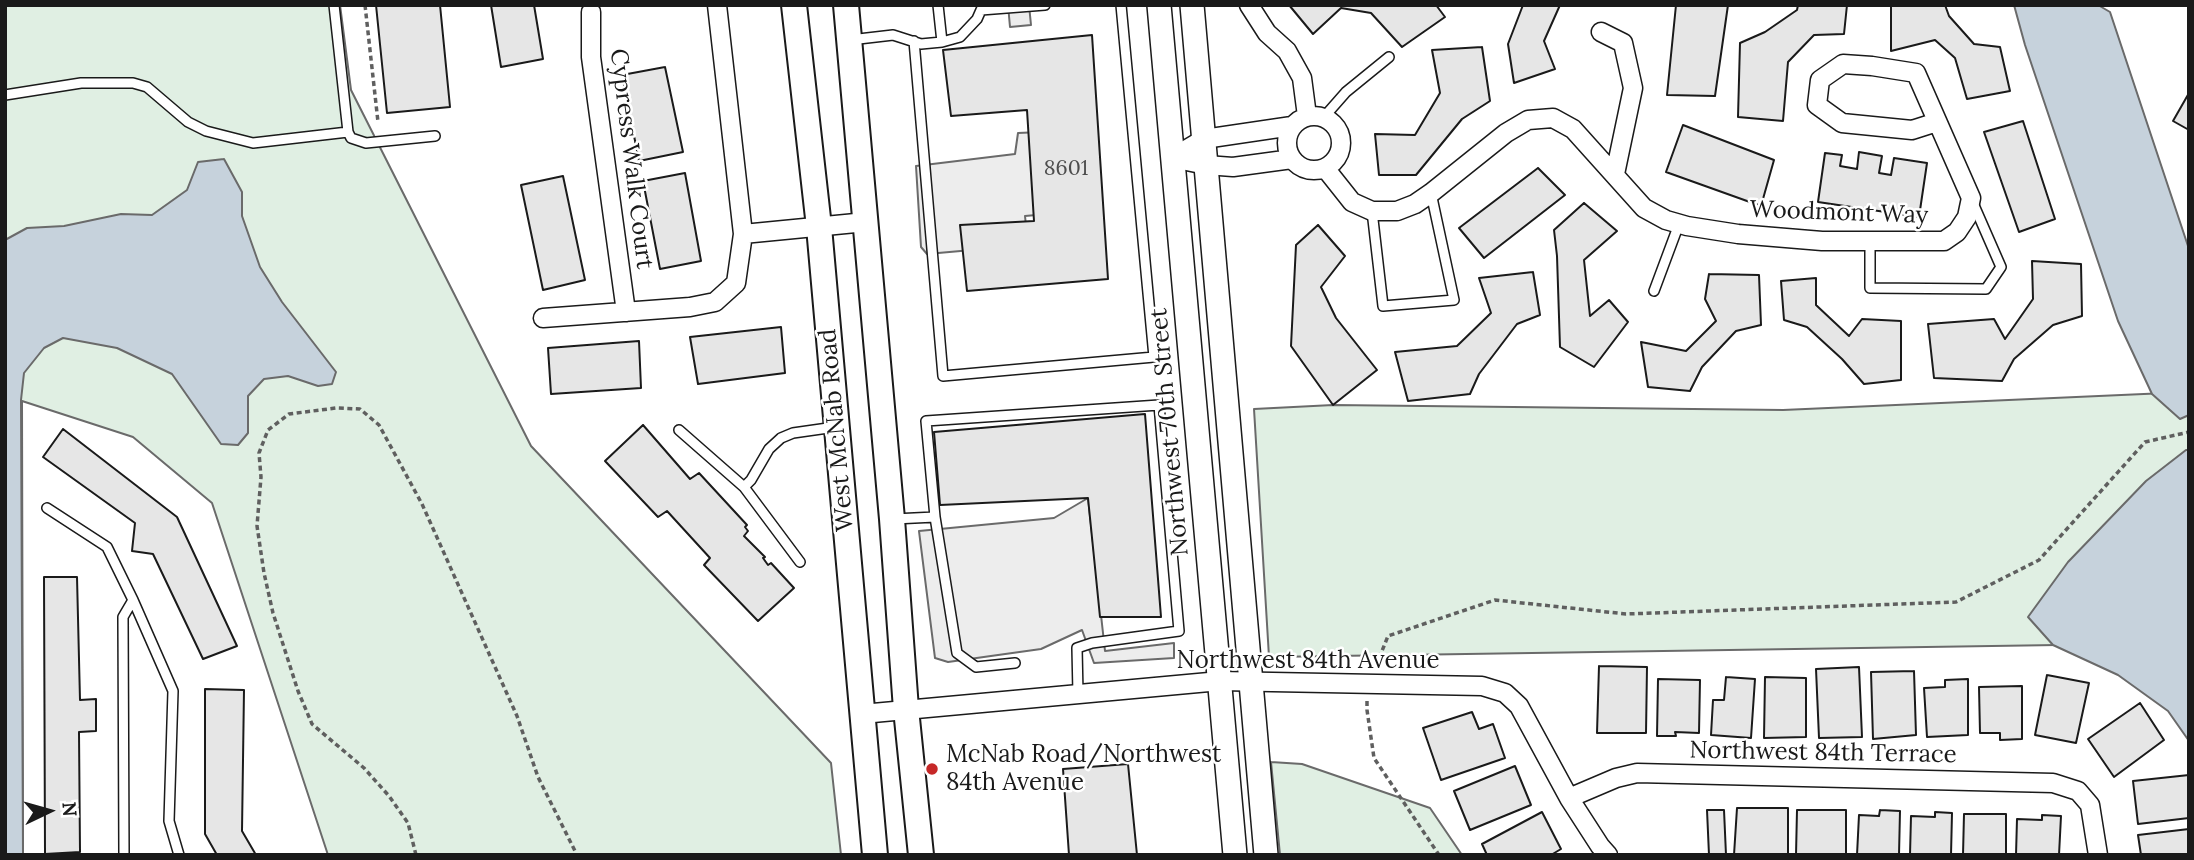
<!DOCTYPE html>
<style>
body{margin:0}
#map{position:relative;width:2194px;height:860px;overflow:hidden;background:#fff;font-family:Lora,serif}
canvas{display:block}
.frame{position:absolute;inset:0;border:7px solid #1a1a1a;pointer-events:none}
.north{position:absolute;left:14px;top:776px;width:70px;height:70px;-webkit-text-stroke:5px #fff;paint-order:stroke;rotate:85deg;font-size:19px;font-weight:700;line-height:28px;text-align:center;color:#1a1a1a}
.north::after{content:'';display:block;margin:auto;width:24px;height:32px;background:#1a1a1a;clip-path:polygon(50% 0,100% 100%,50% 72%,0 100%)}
</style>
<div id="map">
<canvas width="2194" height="860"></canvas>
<div class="frame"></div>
<div class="north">N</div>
</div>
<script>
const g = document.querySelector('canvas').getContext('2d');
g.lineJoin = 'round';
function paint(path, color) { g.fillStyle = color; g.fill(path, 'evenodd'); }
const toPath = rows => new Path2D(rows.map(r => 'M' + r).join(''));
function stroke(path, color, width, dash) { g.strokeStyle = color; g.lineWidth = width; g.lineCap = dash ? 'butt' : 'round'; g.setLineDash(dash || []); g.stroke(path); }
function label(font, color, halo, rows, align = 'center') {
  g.font = font + ' Lora,serif'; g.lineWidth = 5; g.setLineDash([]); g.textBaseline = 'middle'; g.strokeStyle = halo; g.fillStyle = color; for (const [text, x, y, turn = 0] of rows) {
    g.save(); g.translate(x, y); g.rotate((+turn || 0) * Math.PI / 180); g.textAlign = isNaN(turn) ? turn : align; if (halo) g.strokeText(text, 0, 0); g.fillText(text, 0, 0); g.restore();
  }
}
const green = toPath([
 [5,5,340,5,351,90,531,446,831,763,841,855,328,855,212,503,133,437,22,401,23,855,5,855,5,5],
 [2189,392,2189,643,1269,657,1254,409,1333,405,1783,410,2189,392],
 [1271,762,1302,764,1430,808,1462,855,1280,855,1271,762]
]);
paint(green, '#e0efe3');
stroke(green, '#6a6a6a', 2);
const parking = toPath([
 [1008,5,1029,5,1031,25,1010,27,1008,5],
 [1041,132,1048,214,1025,216,1028,245,927,254,921,247,916,166,1015,154,1018,133,1041,132],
 [1088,498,1105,651,1174,643,1174,658,1094,663,1082,630,1041,649,948,662,935,658,919,531,1054,518,1088,498]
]);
paint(parking, '#ededed');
stroke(parking, '#6a6a6a', 2);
const water = toPath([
 [2014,5,2098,5,2110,12,2189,249,2189,415,2180,419,2152,394,2118,321,2025,45,2014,5],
 [224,159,242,192,242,216,260,267,282,302,336,372,332,384,318,386,288,376,264,379,248,396,248,433,238,445,221,444,172,374,117,348,63,338,44,348,24,373,21,400,23,855,5,855,5,240,27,228,64,226,121,214,152,215,187,190,198,162,224,159],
 [2186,450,2189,450,2189,741,2168,711,2118,675,2053,645,2028,617,2068,562,2146,481,2186,450]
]);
paint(water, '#c6d2dc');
stroke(water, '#6a6a6a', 2);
const building = toPath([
 [376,5,440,5,450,107,387,113,376,5],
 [491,5,534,5,543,59,501,67,491,5],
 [1289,5,1436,5,1445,17,1402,47,1371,13,1341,8,1313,34,1289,5],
 [1523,5,1560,5,1544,41,1555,69,1514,83,1508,44,1523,5],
 [1676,5,1728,5,1715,96,1667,95,1676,5],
 [1798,5,1847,5,1844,34,1814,35,1788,62,1783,121,1738,117,1740,43,1765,32,1797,10,1798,5],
 [1891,5,1945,5,1949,16,1974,44,2000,47,2010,91,1967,99,1955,58,1935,40,1891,51,1891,5],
 [1092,35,1108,279,967,291,960,225,1034,221,1027,110,951,116,943,50,1092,35],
 [1482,47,1490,101,1462,119,1416,175,1379,175,1375,134,1415,135,1440,93,1432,50,1482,47],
 [665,67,683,152,639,161,622,75,665,67],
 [2189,93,2189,130,2173,121,2189,93],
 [2023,121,2055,219,2019,232,1984,132,2023,121],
 [1683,125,1774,160,1761,206,1666,172,1683,125],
 [1859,152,1882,156,1879,173,1891,175,1894,158,1927,163,1919,217,1818,202,1825,153,1842,155,1840,166,1857,169,1859,152],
 [1538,168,1565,195,1484,258,1459,228,1538,168],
 [685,173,701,261,660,269,643,181,685,173],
 [563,176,585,280,543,290,521,185,563,176],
 [1584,203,1617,231,1584,260,1590,316,1609,300,1628,322,1594,367,1560,347,1557,256,1554,230,1584,203],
 [1318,225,1345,256,1321,287,1336,318,1377,370,1333,405,1291,346,1296,245,1318,225],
 [2032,261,2081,264,2082,316,2053,325,2014,359,2002,381,1934,378,1928,324,1994,319,2005,339,2033,299,2032,261],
 [1533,272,1540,315,1517,324,1479,374,1470,394,1408,401,1395,352,1457,346,1491,313,1479,278,1533,272],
 [1709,274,1759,275,1761,325,1736,331,1702,367,1690,391,1648,387,1641,342,1686,351,1716,321,1705,299,1709,274],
 [1816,278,1816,305,1849,336,1862,319,1901,321,1901,380,1864,384,1842,359,1807,327,1784,320,1781,281,1816,278],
 [781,327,785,373,698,384,690,337,781,327],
 [639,341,641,388,551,394,548,348,639,341],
 [1145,414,1161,617,1100,617,1088,498,940,505,934,432,1145,414],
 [643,425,690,479,699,473,747,525,745,527,748,531,744,536,765,557,763,558,768,565,771,563,794,588,758,621,704,565,710,558,667,511,658,517,605,461,643,425],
 [63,429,177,517,237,646,203,659,153,554,132,551,135,523,43,457,63,429],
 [44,577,77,577,80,700,96,699,96,731,79,732,80,852,45,854,44,577],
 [1599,666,1647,667,1646,733,1597,733,1599,666],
 [1859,667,1862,737,1819,738,1816,669,1859,667],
 [1914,671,1916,735,1873,739,1871,672,1914,671],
 [2047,675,2089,683,2076,743,2035,735,2047,675],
 [1726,677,1755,679,1751,738,1711,735,1713,700,1724,700,1726,677],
 [1765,677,1806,678,1806,737,1764,738,1765,677],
 [1658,679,1700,680,1699,733,1675,732,1676,736,1657,736,1658,679],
 [1968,679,1968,735,1927,737,1924,688,1945,687,1945,680,1968,679],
 [2022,686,2022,739,2000,740,2000,733,1980,733,1979,687,2022,686],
 [205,689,244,690,242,831,256,855,217,855,205,834,205,689],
 [2140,703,2164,740,2114,777,2088,739,2140,703],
 [1472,712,1479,729,1493,724,1505,758,1441,780,1423,728,1472,712],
 [1128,764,1137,855,1069,855,1063,769,1128,764],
 [1515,766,1531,805,1470,830,1454,791,1515,766],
 [2189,775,2189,818,2138,824,2133,781,2189,775],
 [1737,808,1788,808,1788,854,1734,855,1737,808],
 [1707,810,1724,810,1726,855,1709,855,1707,810],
 [1797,810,1846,810,1846,855,1796,855,1797,810],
 [1880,810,1900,811,1899,855,1857,855,1859,815,1879,816,1880,810],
 [1542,812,1561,849,1551,855,1487,855,1482,844,1542,812],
 [1935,812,1952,813,1951,855,1910,855,1911,816,1935,817,1935,812],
 [1964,814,2006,814,2006,855,1963,855,1964,814],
 [2042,815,2061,816,2059,855,2016,855,2017,819,2042,820,2042,815],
 [2189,829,2189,855,2141,855,2138,835,2189,829]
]);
paint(building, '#e6e6e6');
stroke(building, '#1a1a1a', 2);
const service = toPath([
 [334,5,348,132,351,138,366,143,435,136],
 [938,5,942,42],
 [981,10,1045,5],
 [850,40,893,35,921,44,942,42,960,37,977,19,981,10],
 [914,41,943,376,1154,357,1121,5],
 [5,95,81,83,133,83,147,87,188,122,206,131,253,143,348,132],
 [1324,117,1346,92,1389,57],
 [1372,211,1383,306,1454,300,1431,193],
 [1870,241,1870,288,1986,289,2001,267,1973,203],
 [1654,291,1679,224],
 [679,430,744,487],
 [47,508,107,547,133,600,123,617,124,855],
 [935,517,926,421,1159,405,1179,631,1092,643,1077,648,1078,694],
 [894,519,935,517,957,653,976,667,1015,663],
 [800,562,744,487,751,480,769,449,781,438,793,433,835,427],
 [133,600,173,691,169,821,179,855]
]);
const minor = toPath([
 [1249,5,1267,33,1287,51,1302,78,1307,116],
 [591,12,591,57,626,312],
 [1601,32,1623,43,1633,88,1615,174],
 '1287 143a27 27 0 1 1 54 0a27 27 0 1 1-54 0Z',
 [1172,158,1204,139,1292,126],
 [1172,158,1206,165,1233,167,1292,159],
 [1325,168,1352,202,1372,211,1397,211,1415,204,1431,193,1506,133,1528,120,1553,118,1573,129,1644,208,1666,220,1687,226,1738,234,1822,241,1944,241,1957,232,1967,217,1971,198,1916,73,1872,66,1843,64,1820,80,1817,105,1842,123,1912,130,1937,122],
 [743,234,866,222],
 [543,318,690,307,715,302,736,283,743,234,717,5],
 [862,714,1220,681,1482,686,1505,693,1519,706,1569,798,1600,846,1608,855],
 [1569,798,1616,778,1637,773,2053,783,2078,791,2090,805,2098,855]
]);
const tertiary = toPath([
 [1159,5,1235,855],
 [1192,5,1266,855]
]);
const secondary = toPath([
 [794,5,819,227,875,855],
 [846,5,892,519,906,709,921,855]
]);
stroke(service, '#1a1a1a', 12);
stroke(minor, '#1a1a1a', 21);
stroke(tertiary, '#1a1a1a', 26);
stroke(secondary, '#1a1a1a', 28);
stroke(toPath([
 [365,5,378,122],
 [1376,666,1388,636,1495,600,1626,614,1956,602,2039,560,2145,442,2189,432],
 [1367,701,1367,710,1374,758,1439,855],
 [416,855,408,823,389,796,364,768,312,724,298,691,273,613,264,573,257,526,261,477,259,453,268,430,289,414,336,408,360,409,379,425,422,504,517,716,538,777,577,855]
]), '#5f5f5f', 3.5, [5, 3.5]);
stroke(service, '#fff', 9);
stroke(minor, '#fff', 18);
stroke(tertiary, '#fff', 23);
stroke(secondary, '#fff', 24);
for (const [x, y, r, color] of [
 [932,769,7,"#c62828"]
]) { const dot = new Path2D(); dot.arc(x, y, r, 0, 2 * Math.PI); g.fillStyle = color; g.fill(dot); stroke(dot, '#fff', 2.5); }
label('21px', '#4d4d4d', null, [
 ["8601",1066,169]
]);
label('24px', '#1a1a1a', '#fff', [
 ["Cypress Walk Court",631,159,83],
 ["Woodmont Way",1839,213,2],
 ["West McNab Road",837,430,-95],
 ["Northwest 70th Street",1170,432,-95],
 ["Northwest 84th Avenue",1308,661],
 ["Northwest 84th Terrace",1823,753,1]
]);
label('24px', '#1a1a1a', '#fff', [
 ["McNab Road/Northwest",946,755],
 ["84th Avenue",946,783]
], 'left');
</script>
